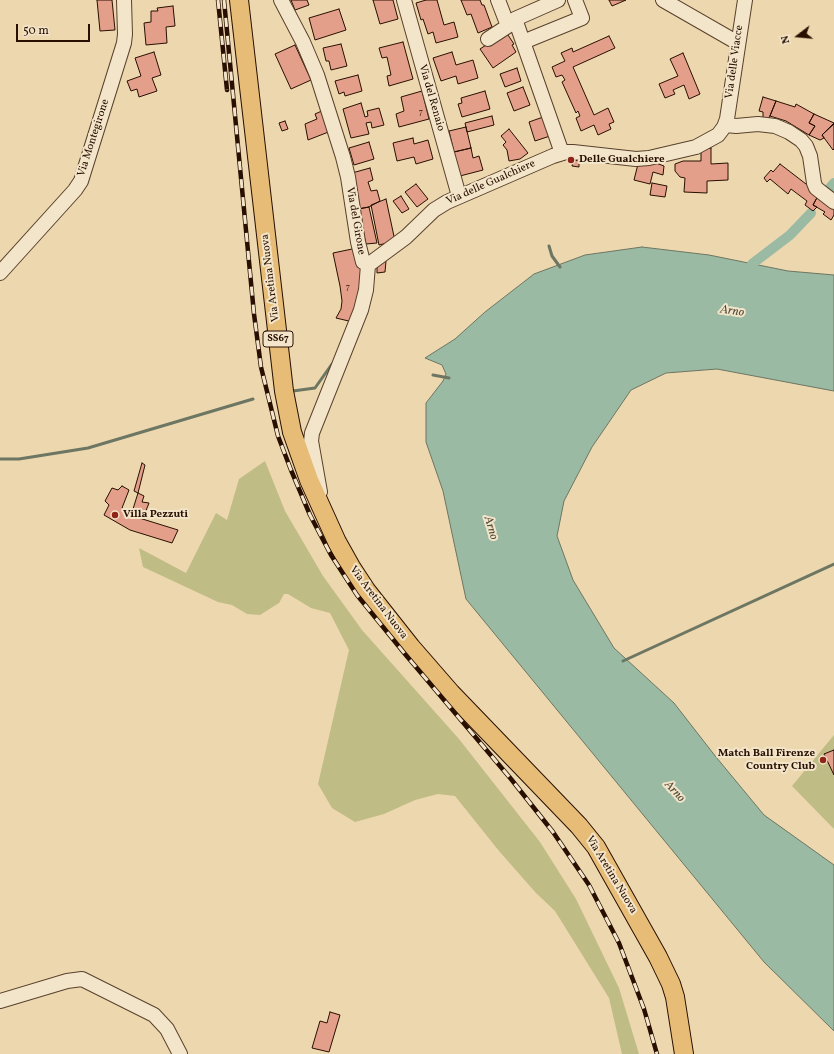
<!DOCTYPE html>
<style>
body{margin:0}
#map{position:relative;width:834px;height:1054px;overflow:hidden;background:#edd7ae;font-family:Vollkorn,serif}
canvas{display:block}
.north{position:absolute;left:778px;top:16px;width:40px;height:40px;-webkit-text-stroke:3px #f3e5ca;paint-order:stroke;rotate:254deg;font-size:11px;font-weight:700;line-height:16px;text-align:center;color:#280f00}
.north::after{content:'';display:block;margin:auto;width:14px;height:18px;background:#280f00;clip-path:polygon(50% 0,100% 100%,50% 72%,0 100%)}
.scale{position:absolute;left:16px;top:24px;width:74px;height:18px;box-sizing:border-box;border:2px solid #280f00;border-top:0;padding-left:5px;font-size:12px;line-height:14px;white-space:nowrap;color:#280f00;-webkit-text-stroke:3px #f3e5ca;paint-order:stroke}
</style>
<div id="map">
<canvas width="834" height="1054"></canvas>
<div class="north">N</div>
<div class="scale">50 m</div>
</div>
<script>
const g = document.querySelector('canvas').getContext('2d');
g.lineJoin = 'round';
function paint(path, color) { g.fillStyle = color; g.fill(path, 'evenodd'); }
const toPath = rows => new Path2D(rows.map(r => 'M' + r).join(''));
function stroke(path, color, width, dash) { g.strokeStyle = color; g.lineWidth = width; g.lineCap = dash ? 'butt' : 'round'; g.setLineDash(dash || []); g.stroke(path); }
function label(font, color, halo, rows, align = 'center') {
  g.font = font + ' Vollkorn,serif'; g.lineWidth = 4; g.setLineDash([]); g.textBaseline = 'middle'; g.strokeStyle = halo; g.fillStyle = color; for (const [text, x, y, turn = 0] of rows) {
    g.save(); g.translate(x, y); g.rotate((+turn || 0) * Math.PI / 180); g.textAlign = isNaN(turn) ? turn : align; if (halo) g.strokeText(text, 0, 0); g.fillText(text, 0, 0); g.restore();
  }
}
paint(toPath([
 [265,461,285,511,323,576,362,630,459,739,540,842,576,899,619,988,639,1054,622,1054,609,998,555,911,536,893,499,851,455,796,438,794,415,800,384,814,355,822,332,808,318,784,349,650,330,613,311,608,288,594,284,594,279,603,260,615,247,614,232,605,218,602,143,567,139,548,186,573,216,513,227,520,239,479],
 [834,735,834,829,792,786]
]), '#c0bc85');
const water = toPath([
 [642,247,709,255,788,271,834,275,834,391,717,369,666,373,631,390,592,447,564,501,557,536,573,580,614,648,674,703,716,757,764,815,834,865,834,1031,764,962,466,599,443,491,426,442,426,403,443,381,446,374,442,365,425,358,455,339,485,312,534,274,585,255,642,247]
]);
paint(water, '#9abaa4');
stroke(water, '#6c7662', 1);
stroke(toPath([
 [549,246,552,256,560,267],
 [433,375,449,378],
 [293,391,315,388,332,364],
 [0,459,19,459,88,448,253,399],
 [623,661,834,564]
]), '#6c7662', 3);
stroke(toPath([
 [827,191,834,183],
 [752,264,790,235,811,213]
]), '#9abaa4', 10);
const building = toPath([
 [97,0,112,0,115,30,100,31,97,0],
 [291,0,307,0,309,5,295,10,291,0],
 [373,0,393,0,398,19,380,24,373,0],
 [426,0,437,0,444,25,454,22,458,37,436,43,433,32,428,34,423,19,421,20,416,3,426,0],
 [461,0,480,0,482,5,484,5,492,27,478,33,471,14,467,15,461,0],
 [609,0,626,0,612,6,609,0],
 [173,6,175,26,166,27,167,43,146,45,144,23,151,22,151,11,158,11,157,8,173,6],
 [339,9,346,30,315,40,309,18,339,9],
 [506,32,514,44,512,45,516,52,493,68,480,49,506,32],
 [609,36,615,48,573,67,594,115,608,108,614,122,609,124,611,129,598,135,594,125,581,131,576,118,580,116,578,111,576,113,562,82,565,80,562,75,556,77,552,67,565,61,561,53,572,48,573,52,609,36],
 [403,42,413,79,389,86,387,76,391,75,387,57,382,58,379,48,403,42],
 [341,44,347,66,331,70,329,61,326,61,323,48,341,44],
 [295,45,311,80,291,89,275,54,295,45],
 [154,52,161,75,152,78,157,91,139,97,137,89,131,91,127,81,141,76,135,58,154,52],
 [452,52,456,65,473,60,478,78,458,84,456,76,441,81,433,58,452,52],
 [683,53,700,94,689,99,684,85,673,90,675,94,665,98,659,84,678,76,670,59,683,53],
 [517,68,521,81,505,87,500,74,517,68],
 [358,75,362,91,345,96,344,92,339,94,335,81,358,75],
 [523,87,530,105,514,111,507,93,523,87],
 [422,91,429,119,399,127,396,114,404,111,401,97,422,91],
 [485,91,490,109,462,117,458,104,462,103,461,98,485,91],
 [763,97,776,101,769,118,763,118,763,112,759,111,763,97],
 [776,101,795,107,796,104,814,114,809,123,815,126,809,135,786,121,770,116,776,101],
 [361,103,365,117,368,116,367,111,379,108,384,125,372,128,371,122,366,123,369,134,351,138,343,109,361,103],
 [324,110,331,131,308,140,305,124,317,119,315,114,324,110],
 [814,114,834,123,822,135,824,138,820,140,809,135,815,126,809,123,814,114],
 [492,116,494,125,467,132,465,123,492,116],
 [546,116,553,135,535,141,529,122,546,116],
 [285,121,288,129,282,131,279,123,285,121],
 [834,124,834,149,833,150,822,135,834,124],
 [466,127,471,148,454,152,449,131,466,127],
 [509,129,528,153,520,159,509,161,507,150,503,145,506,142,501,136,509,129],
 [413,138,414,144,428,140,433,159,416,164,414,157,397,161,393,143,413,138],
 [369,142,374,159,354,165,349,148,369,142],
 [471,148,473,158,479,156,483,170,460,176,454,152,471,148],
 [711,148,711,164,728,163,728,180,707,181,707,193,684,192,685,178,680,177,675,171,675,164,683,161,701,161,701,150,711,148],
 [573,160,579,161,579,167,572,166,573,160],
 [653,162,664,166,663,175,653,172,650,184,634,180,638,164,653,162],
 [780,164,819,194,813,205,817,207,813,211,805,205,807,201,791,189,788,194,770,179,767,182,764,178,771,170,773,172,780,164],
 [370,168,373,180,368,182,371,191,377,190,380,201,369,207,358,209,352,173,370,168],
 [652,183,667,186,665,197,650,195,652,183],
 [416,184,428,199,417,207,405,192,416,184],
 [819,194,834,206,834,215,831,220,823,214,825,212,813,205,819,194],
 [401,196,409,209,402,213,393,201,401,196],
 [386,199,395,241,379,245,371,205,386,199],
 [369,207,377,243,366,244,358,209,369,207],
 [357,248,364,280,353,322,336,318,341,309,342,301,340,286,333,253,357,248],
 [382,261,386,261,385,272,377,273,377,268,382,261],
 [142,463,145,465,138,493,134,491,142,463],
 [122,486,129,490,122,508,127,511,126,515,136,517,178,530,172,543,130,530,104,515,109,505,105,501,112,488,118,490,122,486],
 [138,493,144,496,142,502,149,503,145,513,133,509,138,493],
 [834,750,834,775,824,754,834,750],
 [330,1012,340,1015,329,1052,312,1048,320,1021,327,1023,330,1012]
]);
paint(building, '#e39f8a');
stroke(building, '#280f00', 1);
const minor = toPath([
 [281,0,303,42,317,75,343,157,348,177,358,242,363,262,368,265],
 [404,0,459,196],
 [558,0,515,19,562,153],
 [663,0,738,43],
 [488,39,508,26,498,0],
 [523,42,582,18,575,0],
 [726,125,736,126,758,124,775,126,789,132,801,140,806,146,810,156,814,183,816,188,834,202],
 [368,265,406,237,434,210,447,202,553,156,566,152,573,152,636,159,649,158,696,147,718,135,724,127,727,119,745,0],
 [0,273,75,190,81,181,124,43,125,34,124,0],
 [320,492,311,441,312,433,361,310,366,290,368,265],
 [0,1001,67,981,82,979,154,1015,167,1029,180,1054]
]);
const major = toPath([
 [239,0,284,391,292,432,309,480,337,542,351,567,366,590,411,647,451,693,579,826,596,847,658,957,671,984,675,997,684,1054]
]);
stroke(minor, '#59412c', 16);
stroke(major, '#280f00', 20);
stroke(minor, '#f3e5ca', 14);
stroke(major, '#e6bc77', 18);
const rail = toPath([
 [218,0,227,90],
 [224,0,254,314,261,367,278,436,291,470,310,515,331,555,357,595,405,654,511,779,553,832,589,885,619,943,644,1009,657,1054]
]);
stroke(rail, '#280f00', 4.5);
stroke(rail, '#f3e5ca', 3, [9]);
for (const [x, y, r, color] of [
 [571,160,4,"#8f2418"],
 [115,515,4,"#8f2418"],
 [823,760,4,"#8f2418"]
]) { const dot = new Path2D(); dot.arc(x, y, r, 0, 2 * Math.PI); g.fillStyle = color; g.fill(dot); stroke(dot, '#f3e5ca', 1.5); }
label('9px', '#573322', null, [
 ["7",421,112],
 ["7",348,287]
]);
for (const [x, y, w] of [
 [278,339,30]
]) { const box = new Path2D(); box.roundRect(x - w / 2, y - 8, w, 16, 3); g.fillStyle = '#f3e5ca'; g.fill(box); stroke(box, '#280f00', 1); }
label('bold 10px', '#280f00', null, [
 ["SS67",278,339]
]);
label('11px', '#280f00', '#f3e5ca', [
 ["Via delle Viacce",735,62,-82],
 ["Via del Renaio",431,98,74],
 ["Via Montegirone",94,138,-72],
 ["Via delle Gualchiere",491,183,-24],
 ["Via del Girone",355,221,80],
 ["Via Aretina Nuova",271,278,-97],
 ["Via Aretina Nuova",378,603,53],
 ["Via Aretina Nuova",611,875,59]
]);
label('bold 11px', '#280f00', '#f3e5ca', [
 ["Delle Gualchiere",579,160],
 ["Villa Pezzuti",123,515],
 ["Match Ball Firenze",815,754,"right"],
 ["Country Club",815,767,"right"]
], 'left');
label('italic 12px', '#504b39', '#f3e5ca', [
 ["Arno",732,312,8],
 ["Arno",490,528,73],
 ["Arno",674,792,47]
]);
</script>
